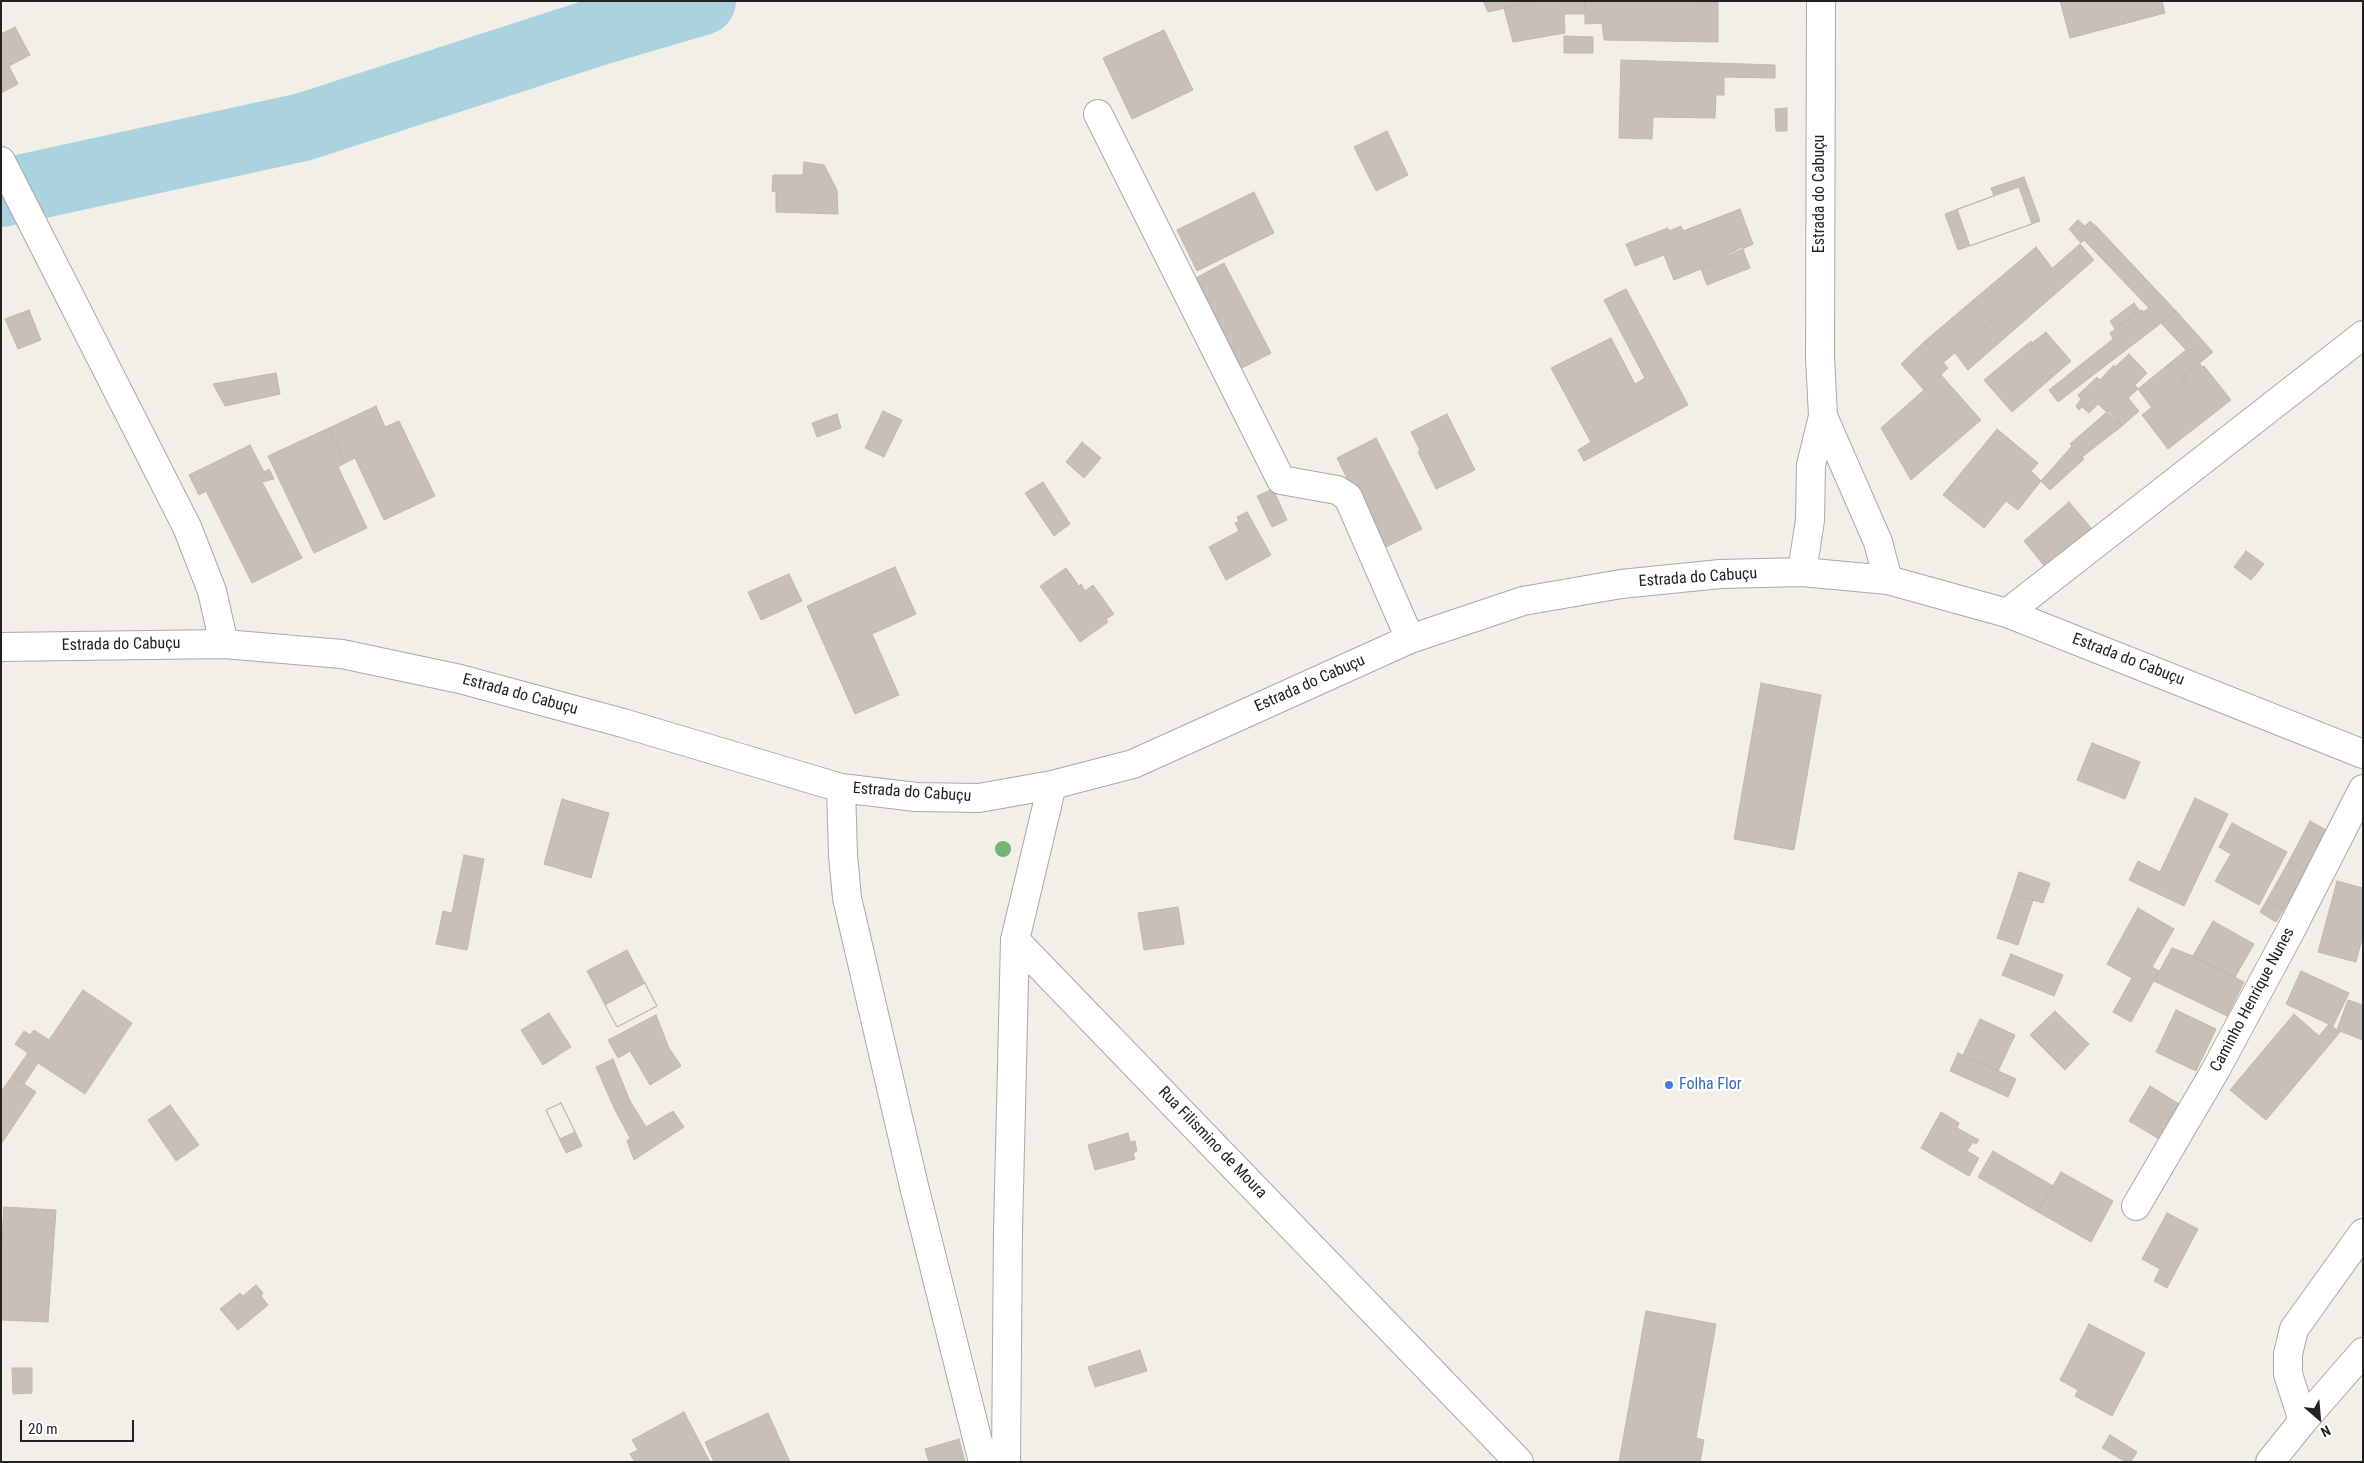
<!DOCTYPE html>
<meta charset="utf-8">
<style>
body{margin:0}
#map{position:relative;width:2364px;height:1463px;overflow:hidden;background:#f2efe9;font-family:"Roboto Condensed",sans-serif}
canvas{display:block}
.frame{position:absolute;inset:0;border:2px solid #222;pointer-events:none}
.north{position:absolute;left:2294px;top:1393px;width:50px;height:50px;-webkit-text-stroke:4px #fff;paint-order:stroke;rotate:153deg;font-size:14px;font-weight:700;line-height:20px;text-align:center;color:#222}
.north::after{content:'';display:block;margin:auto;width:18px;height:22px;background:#222;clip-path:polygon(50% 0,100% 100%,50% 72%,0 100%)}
.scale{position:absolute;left:20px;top:1420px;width:114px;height:22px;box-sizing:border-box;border:2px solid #222;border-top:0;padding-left:6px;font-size:15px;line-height:18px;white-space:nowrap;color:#222;-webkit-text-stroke:4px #fff;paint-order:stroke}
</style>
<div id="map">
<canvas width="2364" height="1463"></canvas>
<div class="frame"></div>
<div class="north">N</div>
<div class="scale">20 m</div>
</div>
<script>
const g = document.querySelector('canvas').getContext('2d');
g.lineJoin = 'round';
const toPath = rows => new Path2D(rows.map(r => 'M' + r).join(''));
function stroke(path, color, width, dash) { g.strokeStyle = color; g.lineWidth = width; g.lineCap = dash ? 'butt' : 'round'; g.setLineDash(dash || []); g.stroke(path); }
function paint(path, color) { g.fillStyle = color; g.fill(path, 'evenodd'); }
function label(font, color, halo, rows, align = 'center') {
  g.font = font + ' "Roboto Condensed",sans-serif'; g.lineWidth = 5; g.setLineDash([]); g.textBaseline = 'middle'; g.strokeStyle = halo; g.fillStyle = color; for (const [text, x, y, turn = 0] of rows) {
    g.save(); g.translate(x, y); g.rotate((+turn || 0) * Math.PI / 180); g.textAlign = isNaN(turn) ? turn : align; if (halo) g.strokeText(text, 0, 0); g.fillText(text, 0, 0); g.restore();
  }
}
stroke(toPath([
 [1,193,303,127,603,30,702,1]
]), '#aad3df', 68);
const building = toPath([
 [1483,1,1536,1,1488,12,1483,1],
 [1536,1,1585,1,1586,14,1564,14,1565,33,1513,42,1504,8,1536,1],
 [1585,1,1718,2,1718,42,1604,40,1602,23,1585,24,1585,1],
 [2060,1,2162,1,2165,13,2070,38,2060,1],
 [15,27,30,55,9,66,18,84,1,93,1,34,15,27],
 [1164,30,1193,90,1132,119,1103,58,1164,30],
 [1564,36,1593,37,1593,53,1564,53,1564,36],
 [1621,60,1775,65,1775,78,1724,77,1724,95,1716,95,1715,118,1653,117,1652,139,1619,138,1621,60],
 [1787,108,1787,131,1776,131,1775,109,1787,108],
 [1387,131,1408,175,1376,191,1354,147,1387,131],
 [804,162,824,165,837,190,838,214,776,212,776,192,772,191,773,175,803,175,804,162],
 [2024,177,2040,221,1958,250,1945,214,1994,196,1991,188,2024,177],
 [2019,187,2032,224,1970,246,1957,209,2019,187],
 [1254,192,1274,233,1197,271,1177,230,1254,192],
 [1740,209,1753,244,1701,269,1674,280,1664,255,1635,266,1626,244,1668,228,1669,231,1681,226,1683,231,1740,209],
 [2078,220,2085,226,2090,221,2097,227,2081,243,2069,229,2078,220],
 [2097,227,2176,311,2156,327,2143,312,2149,308,2084,240,2097,227],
 [2080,244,2094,260,1968,370,1955,353,2080,244],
 [1742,247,1750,268,1707,285,1701,269,1742,247],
 [2036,247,2052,268,1943,363,1925,341,2036,247],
 [1224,263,1271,353,1238,370,1192,280,1224,263],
 [1626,289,1688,405,1584,461,1578,450,1591,442,1551,368,1611,338,1635,384,1645,378,1604,300,1626,289],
 [2134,303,2140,311,2115,329,2110,321,2134,303],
 [29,310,41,340,18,349,5,319,29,310],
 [2142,310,2156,327,2058,402,2049,390,2113,339,2110,333,2142,310],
 [2176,311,2213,352,2183,377,2186,380,2152,408,2138,389,2186,350,2161,323,2176,311],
 [2046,332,2071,361,2012,412,1984,380,2031,341,2032,343,2046,332],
 [1925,341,1948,368,1924,390,1901,364,1925,341],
 [2129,354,2147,373,2135,385,2138,389,2128,398,2139,411,2122,426,2098,404,2089,413,2082,407,2079,410,2076,406,2081,399,2078,395,2097,377,2100,380,2114,365,2115,367,2129,354],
 [2200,364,2202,367,2204,366,2231,400,2168,449,2142,415,2186,380,2183,377,2200,364],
 [276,373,280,394,225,406,213,384,276,373],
 [1941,375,1981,420,1911,480,1881,428,1941,375],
 [376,406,385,427,399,421,435,496,384,520,355,458,345,463,329,428,376,406],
 [883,411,902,420,884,457,865,448,883,411],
 [2108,411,2122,426,2082,457,2084,459,2050,490,2041,481,2072,446,2070,444,2108,411],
 [837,414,841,428,817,437,812,423,837,414],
 [1447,414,1475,470,1436,489,1418,452,1420,450,1411,432,1447,414],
 [329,428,345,463,338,467,367,528,314,553,268,456,329,428],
 [1997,429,2038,463,2031,471,2041,481,2018,510,2006,501,1984,528,1943,495,1997,429],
 [1376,438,1422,529,1382,549,1337,458,1376,438],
 [1082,442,1101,458,1084,478,1066,462,1082,442],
 [250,445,264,472,269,469,274,479,262,482,302,558,252,583,206,491,199,495,189,475,250,445],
 [1043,482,1070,524,1054,536,1025,493,1043,482],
 [1273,489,1287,520,1272,527,1257,496,1273,489],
 [2069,502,2092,529,2046,568,2024,541,2069,502],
 [1247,512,1271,555,1226,580,1209,547,1239,531,1235,523,1239,521,1237,517,1247,512],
 [2246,551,2264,564,2251,580,2234,567,2246,551],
 [895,567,916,614,872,634,899,695,855,714,807,606,895,567],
 [1066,568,1079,586,1081,584,1085,591,1093,585,1114,614,1106,619,1108,622,1080,642,1040,586,1066,568],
 [789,574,802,601,761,620,748,592,789,574],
 [1761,683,1821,695,1794,850,1734,839,1761,683],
 [2092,743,2140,762,2125,799,2077,780,2092,743],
 [2195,798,2228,814,2184,906,2129,880,2138,861,2160,872,2195,798],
 [562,799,609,813,591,878,544,864,562,799],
 [2310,821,2328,831,2306,871,2289,861,2310,821],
 [2232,823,2287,852,2259,905,2215,881,2231,854,2219,847,2232,823],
 [464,855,484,859,467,950,436,944,443,911,452,913,464,855],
 [2289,861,2306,871,2284,909,2267,900,2289,861],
 [2019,872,2050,883,2043,903,2012,894,2019,872],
 [2337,881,2363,888,2363,935,2356,962,2318,952,2337,881],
 [2012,894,2033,900,2018,945,1997,938,2012,894],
 [2267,900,2284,909,2276,922,2260,912,2267,900],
 [1178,907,1184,944,1144,950,1138,913,1178,907],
 [2138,908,2174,929,2152,967,2159,971,2131,1022,2113,1012,2132,978,2107,964,2138,908],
 [2213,921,2254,944,2235,977,2193,956,2213,921],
 [2172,948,2193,956,2244,982,2227,1016,2154,981,2172,948],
 [627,950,657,1006,617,1027,587,971,627,950],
 [2011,954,2063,975,2054,996,2002,975,2011,954],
 [2301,971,2349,993,2333,1026,2286,1004,2301,971],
 [645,983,657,1006,617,1027,605,1005,645,983],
 [83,990,132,1023,85,1094,38,1063,24,1084,12,1076,28,1053,15,1044,24,1031,30,1035,34,1030,49,1040,83,990],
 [2348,1000,2363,1005,2363,1040,2337,1030,2348,1000],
 [2176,1010,2216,1029,2196,1071,2156,1052,2176,1010],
 [2055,1011,2089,1044,2065,1070,2030,1035,2055,1011],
 [549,1013,571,1047,543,1065,521,1030,549,1013],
 [2294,1014,2319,1036,2329,1024,2340,1032,2266,1120,2230,1090,2294,1014],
 [656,1015,669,1048,681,1066,650,1085,630,1051,618,1058,608,1040,656,1015],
 [1980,1019,2015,1035,1998,1071,1963,1055,1980,1019],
 [1958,1053,2016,1079,2008,1097,1950,1071,1958,1053],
 [613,1059,630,1101,615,1110,596,1067,613,1059],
 [12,1076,36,1092,1,1144,1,1092,12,1076],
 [2150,1086,2179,1104,2159,1139,2129,1121,2150,1086],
 [630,1101,646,1127,673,1111,684,1127,634,1160,627,1141,630,1138,615,1110,630,1101],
 [561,1103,575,1132,560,1139,546,1110,561,1103],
 [561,1103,582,1146,566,1153,546,1110,561,1103],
 [170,1105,199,1145,176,1161,148,1120,170,1105],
 [1941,1112,1959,1123,1957,1128,1979,1140,1976,1144,1973,1142,1967,1151,1979,1158,1969,1176,1921,1148,1941,1112],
 [1128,1133,1130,1142,1135,1141,1137,1151,1133,1153,1135,1159,1095,1170,1088,1145,1128,1133],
 [1993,1151,2053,1186,2038,1212,1978,1177,1993,1151],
 [2061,1172,2113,1201,2091,1242,2038,1212,2061,1172],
 [4,1207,56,1210,48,1322,1,1320,1,1254,4,1207],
 [2167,1213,2198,1229,2167,1288,2154,1281,2160,1269,2142,1259,2167,1213],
 [256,1285,263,1293,261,1296,268,1305,238,1330,220,1309,240,1293,243,1296,256,1285],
 [1646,1311,1716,1324,1696,1438,1704,1440,1700,1462,1619,1462,1646,1311],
 [2089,1324,2145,1353,2112,1416,2075,1396,2078,1390,2060,1380,2089,1324],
 [1140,1350,1147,1371,1095,1387,1088,1367,1140,1350],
 [12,1368,32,1368,32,1393,13,1394,12,1368],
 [684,1412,710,1462,635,1462,630,1454,638,1450,632,1440,684,1412],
 [768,1413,790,1462,714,1462,705,1442,768,1413],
 [2110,1435,2137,1452,2131,1462,2126,1462,2102,1448,2110,1435],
 [959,1439,965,1462,929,1462,925,1449,959,1439]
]);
paint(building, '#c7bfb8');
stroke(building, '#c4b6ab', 1);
const minor = toPath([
 [1098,114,1281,480,1337,490,1348,497,1410,639],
 [1,161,187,527,212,591,224,644],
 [1823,416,1878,542,1888,580],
 [1802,572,1810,520,1811,465,1823,416,1820,357,1821,1],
 [2007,613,2363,335],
 [1,647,224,644,342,654,460,679,623,723,841,788,916,797,979,798,1052,785,1133,764,1410,639,1523,601,1621,584,1720,574,1802,572,1888,580,2007,613,2363,754],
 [1052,785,1015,940,1519,1462],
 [841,788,843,855,847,898,914,1186,983,1462],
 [2136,1206,2215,1071,2291,930,2363,789],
 [2303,1421,2363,1352],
 [1006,1462,1008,1231,1015,940],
 [2270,1462,2303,1421,2288,1374,2288,1354,2294,1329,2363,1233]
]);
stroke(minor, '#a9a9a9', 30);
stroke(minor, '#fff', 28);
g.fillStyle = '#74b475';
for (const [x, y] of [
 [1003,849]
]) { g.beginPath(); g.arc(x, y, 8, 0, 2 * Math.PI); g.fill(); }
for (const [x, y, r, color] of [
 [1669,1085,5,"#3f7fe0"]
]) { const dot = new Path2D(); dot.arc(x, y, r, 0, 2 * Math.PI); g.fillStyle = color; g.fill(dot); stroke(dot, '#fff', 2); }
label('16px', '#222', '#fff', [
 ["Estrada do Cabuçu",1820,194,-90],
 ["Estrada do Cabuçu",1698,578,-4],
 ["Estrada do Cabuçu",121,645,-1],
 ["Estrada do Cabuçu",2128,660,21],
 ["Estrada do Cabuçu",1310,684,-24],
 ["Estrada do Cabuçu",520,695,15],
 ["Estrada do Cabuçu",912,793,4],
 ["Caminho Henrique Nunes",2253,1000,-62],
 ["Rua Filismino de Moura",1212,1143,46]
]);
label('16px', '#366cbe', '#fff', [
 ["Folha Flor",1679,1085]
], 'left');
</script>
